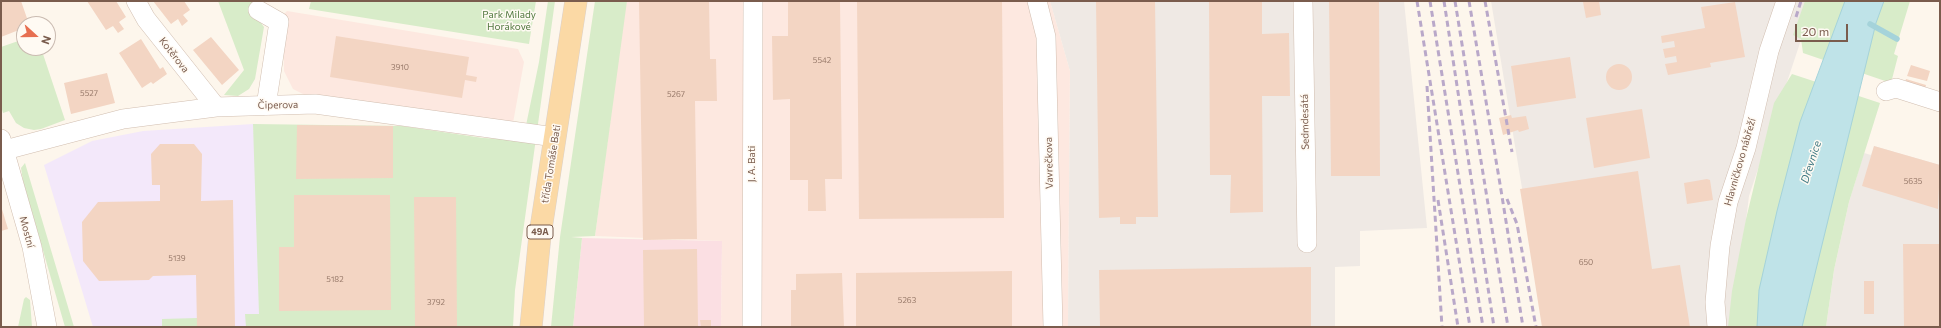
<!DOCTYPE html>
<meta charset="utf-8">
<style>
body{margin:0}
#map{position:relative;width:1941px;height:328px;overflow:hidden;background:#fdf6ec;font-family:Commissioner,sans-serif}
canvas{display:block}
.frame{position:absolute;inset:0;border:2px solid #7a5c4d;pointer-events:none}
.north{position:absolute;left:16px;top:16px;width:40px;height:40px;box-sizing:border-box;background:#fffaf3;border:1px solid #cabbb1;border-radius:50%;rotate:111deg;font-size:11px;font-weight:700;line-height:16px;text-align:center;color:#7a5c4d}
.north::after{content:'';display:block;margin:auto;width:14px;height:18px;background:#e76f51;clip-path:polygon(50% 0,100% 100%,50% 72%,0 100%)}
.scale{position:absolute;left:1795px;top:24px;width:53px;height:18px;box-sizing:border-box;border:2px solid #7a5c4d;border-top:0;padding-left:5px;font-size:12px;line-height:14px;white-space:nowrap;color:#7a5c4d;-webkit-text-stroke:3px #fffaf3;paint-order:stroke}
</style>
<div id="map">
<canvas width="1941" height="328"></canvas>
<div class="frame"></div>
<div class="north">N</div>
<div class="scale">20 m</div>
</div>
<script>
const g = document.querySelector('canvas').getContext('2d');
g.lineJoin = 'round';
function paint(path, color) { g.fillStyle = color; g.fill(path, 'evenodd'); }
const toPath = rows => new Path2D(rows.map(r => 'M' + r).join(''));
function stroke(path, color, width, dash) { g.strokeStyle = color; g.lineWidth = width; g.lineCap = dash ? 'butt' : 'round'; g.setLineDash(dash || []); g.stroke(path); }
function label(font, color, halo, rows, align = 'center') {
  g.font = font + ' Commissioner,sans-serif'; g.lineWidth = 3; g.setLineDash([]); g.textBaseline = 'middle'; g.strokeStyle = halo; g.fillStyle = color; for (const [text, x, y, turn = 0] of rows) {
    g.save(); g.translate(x, y); g.rotate((+turn || 0) * Math.PI / 180); g.textAlign = isNaN(turn) ? turn : align; if (halo) g.strokeText(text, 0, 0); g.fillText(text, 0, 0); g.restore();
  }
}
paint(toPath([
 [626,1,1050,1,1070,71,1068,327,721,327,722,241,595,236],
 [287,11,518,49,524,62,513,123,319,102,293,89,284,71,283,15]
]), '#fde8e0');
paint(toPath([
 [1050,1,1404,1,1427,228,1360,231,1360,266,1335,267,1335,327,1068,327,1070,71],
 [1491,1,1814,1,1749,196,1733,327,1545,327],
 [1874,146,1940,165,1940,327,1826,327,1834,270,1849,202,1864,153,1871,155]
]), '#efe9e4');
paint(toPath([
 [253,124,259,183,259,314,246,314,246,327,197,327,197,324,191,327,93,327,44,165,92,141,143,131]
]), '#f3e8fa');
paint(toPath([
 [582,238,722,241,721,327,573,327]
]), '#fbdfe3');
paint(toPath([
 [218,1,254,1,253,12,264,27,255,79,249,89,238,96,224,95,244,70],
 [311,1,536,1,529,44,309,9],
 [548,1,555,1,515,290,513,327,246,327,245,314,259,314,253,124,402,126,483,138,523,140,539,62],
 [595,1,627,1,595,236,571,237,582,238,573,327,551,327,560,237],
 [1805,1,1910,1,1894,54,1898,56,1891,83,1803,53,1801,39,1793,35],
 [24,39,24,48,41,48,65,120,41,129,34,130,24,128,16,123,9,111,3,113,1,106,1,47],
 [1792,74,1880,103,1849,202,1834,270,1826,327,1728,327,1732,291,1746,219,1774,103],
 [25,163,74,327,65,327,23,181,21,168],
 [26,297,30,300,32,327,18,327,24,299],
 [197,318,197,327,162,327,162,319]
]), '#d8ecc9');
const water = toPath([
 [1845,1,1884,1,1876,23,1802,327,1757,327,1759,290,1777,211,1800,122,1845,1]
]);
paint(water, '#bfe3e8');
stroke(water, '#a5d3da', 1);
stroke(toPath([
 [1870,24,1897,39]
]), '#a5d3da', 5.5);
paint(toPath([
 [1,1,21,1,29,24,24,24,24,28,1,37],
 [87,1,116,1,126,17,119,22,124,29,118,33,113,26,106,30],
 [153,1,184,1,190,10,183,15,188,21,182,26,178,19,171,24],
 [639,1,709,1,710,59,716,59,717,101,695,101,697,239,643,240],
 [788,1,840,1,842,179,825,179,826,211,808,211,808,180,790,180,790,99,773,100,772,36,788,36],
 [857,1,1002,1,1004,218,859,219],
 [1096,1,1155,1,1158,217,1136,217,1136,224,1120,224,1120,217,1099,218],
 [1209,1,1262,1,1262,34,1289,33,1290,96,1262,96,1263,212,1230,213,1231,175,1210,175],
 [1329,1,1379,1,1380,176,1331,176],
 [1599,1,1601,15,1586,18,1583,2],
 [1735,2,1745,57,1710,63,1711,67,1668,75,1665,64,1677,62,1676,56,1665,58,1663,49,1675,47,1674,41,1662,43,1661,36,1705,28,1701,7],
 [336,36,469,57,466,75,477,77,476,82,465,80,462,98,330,77],
 [211,37,239,70,222,85,193,50],
 [141,39,160,69,163,67,167,74,153,84,151,82,142,88,119,53],
 [1570,57,1576,98,1517,107,1511,66],
 '1606 77a13 13 0 1 1 26 0a13 13 0 1 1-26 0Z',
 [1911,65,1930,71,1927,81,1907,76],
 [107,73,115,103,71,114,64,83],
 [1906,79,1926,85,1925,89,1905,83],
 [1642,109,1650,158,1594,168,1586,118],
 [1511,115,1512,118,1526,116,1529,129,1519,132,1518,130,1503,135,1499,118],
 [297,125,393,126,393,178,296,179],
 [160,144,194,144,202,154,201,201,233,200,235,327,197,327,196,275,153,276,149,280,99,281,83,261,82,222,98,202,160,201,160,185,152,185,151,154],
 [1874,146,1940,165,1938,209,1862,186],
 [1638,171,1652,269,1680,265,1690,327,1542,327,1520,189],
 [1707,179,1710,180,1713,200,1687,204,1684,183],
 [294,195,390,195,391,310,279,311,279,247,294,247],
 [414,197,456,197,457,327,415,327],
 [1,206,8,229,1,231],
 [1903,244,1940,244,1940,327,1904,327],
 [697,249,698,327,644,327,643,250],
 [1311,267,1311,327,1100,327,1099,270],
 [1012,271,1012,327,856,327,856,273],
 [842,273,844,327,791,327,791,290,796,290,796,274],
 [1864,281,1874,281,1874,314,1864,314],
 [700,320,711,320,711,327,701,327]
]), '#f3d5c3');
const minor = toPath([
 [136,1,146,19,216,107],
 [1037,1,1046,37,1053,327],
 [1303,1,1307,243],
 [258,10,279,22,266,106],
 [1886,91,1896,88,1940,102],
 [1,139,32,247,47,327],
 [5,150,123,119,216,107,315,104,555,137],
 [752,327,753,1],
 [1717,327,1715,302,1720,246,1728,202,1746,148,1769,51,1786,1]
]);
const major = toPath([
 [531,327,540,235,576,1]
]);
stroke(minor, '#d1beb0', 20);
stroke(major, '#dad1cd', 23);
stroke(minor, '#fff', 19);
stroke(major, '#fbd9a5', 22);
stroke(toPath([
 [1417,1,1470,327],
 [1430,1,1483,327],
 [1444,1,1494,327],
 [1455,1,1508,327],
 [1469,1,1500,184,1523,327],
 [1485,1,1512,152],
 [1796,17,1801,1],
 [1427,86,1442,327],
 [1507,199,1517,224,1536,327],
 [1438,200,1458,327]
]), '#b9a8c9', 3, [6, 4]);
label('8px', '#987a6a', null, [
 ["5542",822,60],
 ["3910",400,67],
 ["5527",89,93],
 ["5267",676,94],
 ["5635",1913,181],
 ["5139",177,258],
 ["650",1586,262],
 ["5182",335,279],
 ["5263",907,300],
 ["3792",436,302]
]);
for (const [x, y, w] of [
 [540,232,26]
]) { const box = new Path2D(); box.roundRect(x - w / 2, y - 7, w, 14, 3); g.fillStyle = '#fffaf3'; g.fill(box); stroke(box, '#7a5c4d', 1); }
label('bold 9px', '#7a5c4d', null, [
 ["49A",540,232]
]);
label('10px', '#537a41', '#fffaf3', [
 ["Park Milady",509,15],
 ["Horákové",509,27]
]);
label('10px', '#7a5c4d', '#fffaf3', [
 ["Kotěrova",174,55,52],
 ["Čiperova",278,105,-1],
 ["Sedmdesátá",1305,122,-91],
 ["Hlavničkovo nábřeží",1740,162,-74],
 ["Vavrečkova",1049,163,-91],
 ["třída Tomáše Bati",551,164,-81],
 ["J. A. Bati",752,164,-90],
 ["Mostní",27,232,75]
]);
label('italic 11px', '#437c86', '#fffaf3', [
 ["Dřevnice",1811,162,-72]
]);
</script>
